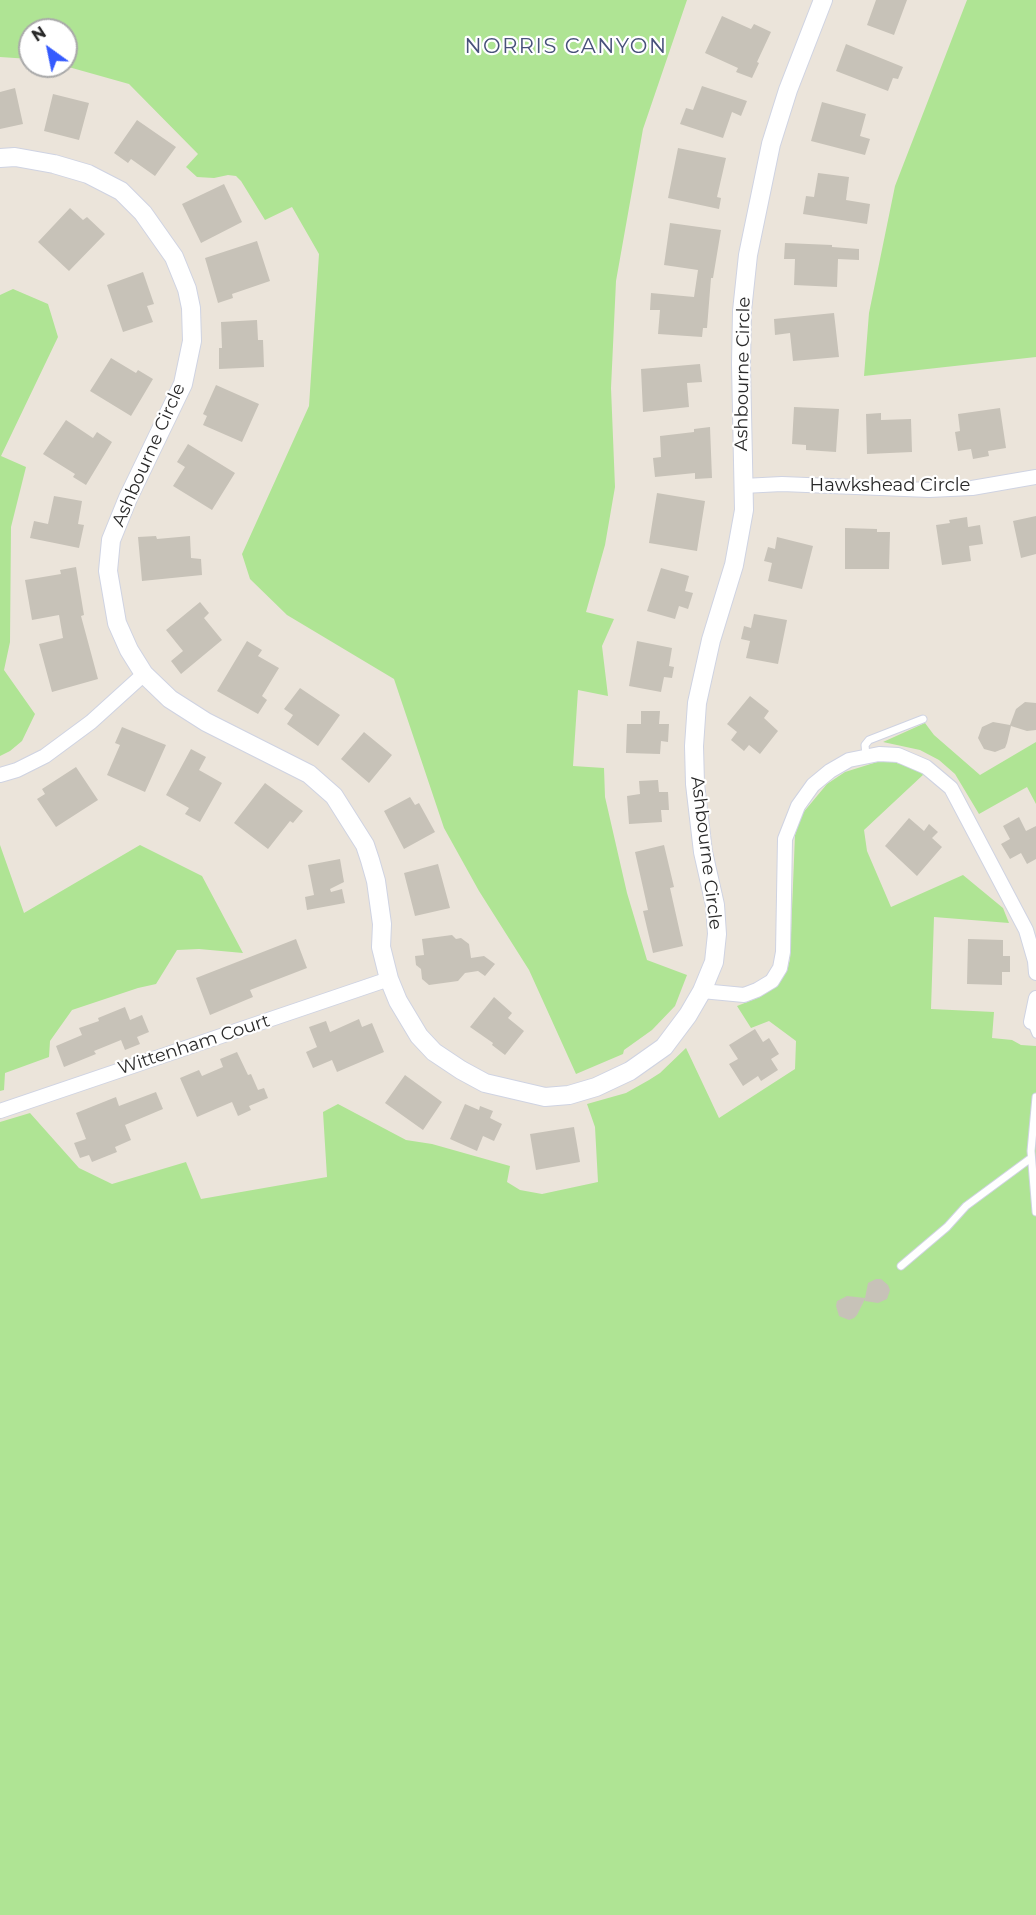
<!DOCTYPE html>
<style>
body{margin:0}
#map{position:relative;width:1036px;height:1915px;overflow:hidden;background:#ebe4da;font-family:Montserrat,sans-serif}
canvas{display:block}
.north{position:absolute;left:18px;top:18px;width:60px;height:60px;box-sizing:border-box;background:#fff;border:2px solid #a9a9a9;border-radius:50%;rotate:327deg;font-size:16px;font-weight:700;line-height:24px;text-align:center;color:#292929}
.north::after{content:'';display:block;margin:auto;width:21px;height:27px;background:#345afe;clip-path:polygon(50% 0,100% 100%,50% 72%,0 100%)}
</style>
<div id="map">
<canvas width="1036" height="1915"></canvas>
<div class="north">N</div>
</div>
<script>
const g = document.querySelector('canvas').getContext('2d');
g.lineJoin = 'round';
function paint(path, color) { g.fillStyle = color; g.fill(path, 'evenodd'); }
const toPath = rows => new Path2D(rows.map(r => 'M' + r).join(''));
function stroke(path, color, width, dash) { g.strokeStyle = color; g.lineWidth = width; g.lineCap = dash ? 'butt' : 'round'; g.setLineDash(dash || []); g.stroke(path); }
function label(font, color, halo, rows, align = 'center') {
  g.font = font + ' Montserrat,sans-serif'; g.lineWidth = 4.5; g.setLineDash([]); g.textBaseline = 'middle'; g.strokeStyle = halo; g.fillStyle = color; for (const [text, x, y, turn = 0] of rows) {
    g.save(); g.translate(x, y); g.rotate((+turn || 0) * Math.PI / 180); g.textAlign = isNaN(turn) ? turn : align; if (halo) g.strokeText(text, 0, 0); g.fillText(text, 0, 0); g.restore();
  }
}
paint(toPath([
 [0,0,687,0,643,129,616,281,611,388,615,487,605,545,586,612,614,619,602,646,608,696,578,690,573,766,604,768,605,797,627,893,647,960,687,975,675,1006,652,1030,624,1050,623,1054,576,1074,529,970,479,891,444,828,394,679,287,615,250,579,242,554,309,406,319,254,292,207,265,220,241,181,236,176,228,175,214,178,197,177,186,167,198,154,129,84,65,66,66,30,30,30,30,59,0,57],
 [967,0,1036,0,1036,357,864,376,869,313,895,186],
 [13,289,48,304,58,337,1,456,26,467,11,527,10,642,4,670,35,714,22,741,10,751,0,756,0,295],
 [925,723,934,735,980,775,1036,742,1036,804,1027,787,979,814,955,774,939,760,920,750,883,742],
 [877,762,893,762,908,766,924,774,864,830,867,851,891,907,963,875,1003,908,1009,923,934,917,931,1009,994,1012,992,1038,1012,1040,1021,1045,1036,1046,1036,1915,0,1915,0,1122,30,1113,79,1168,112,1184,186,1162,201,1199,327,1177,323,1112,338,1104,406,1140,432,1144,510,1166,507,1182,520,1190,542,1194,598,1182,595,1127,587,1104,626,1093,649,1080,660,1073,686,1048,719,1118,795,1069,796,1041,769,1021,751,1028,737,1006,760,997,771,990,787,971,790,959,795,835,802,814,827,784,845,772],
 [0,845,24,913,140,845,202,876,243,953,199,949,177,950,156,984,138,988,72,1010,50,1041,49,1057,5,1073,4,1090,0,1091]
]), '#afe494');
paint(toPath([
 [876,0,907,0,894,35,867,25],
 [722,16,751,29,754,24,771,32,757,62,759,63,752,78,736,72,738,68,705,53],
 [846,44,903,67,898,79,893,78,888,91,836,71],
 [702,86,747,101,741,116,732,112,723,138,680,124,686,108,693,110],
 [15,88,23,124,0,129,0,92],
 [53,94,89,103,79,140,44,131],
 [822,102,866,114,860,136,870,139,865,155,811,141],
 [137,120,176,147,155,176,131,159,128,163,114,153],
 [678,148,726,158,717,197,721,198,719,209,668,198],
 [818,173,849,177,846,200,870,204,867,224,803,214,806,196,814,197],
 [224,184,242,222,201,243,182,204],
 [70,208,83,220,87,217,105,234,69,271,38,242],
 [670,223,721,230,713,278,711,278,707,328,703,328,702,337,658,334,660,310,650,310,651,293,694,297,698,270,664,265],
 [257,241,270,281,232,294,233,298,218,303,205,258],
 [785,243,832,245,832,247,859,249,859,260,838,259,837,287,794,285,795,259,784,259],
 [143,272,154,304,147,306,153,322,123,332,107,285],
 [834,313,839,357,793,361,790,333,775,335,774,319],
 [257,320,258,340,263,340,264,367,219,369,219,348,222,348,221,322],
 [111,358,136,373,138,370,153,379,131,416,90,391],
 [700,364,702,382,687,383,689,407,643,412,641,369],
 [216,385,259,404,242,442,203,425,207,416,203,414],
 [794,407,839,409,836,452,806,450,806,445,792,444],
 [1000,408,1006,448,988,451,989,456,973,459,971,449,958,451,955,432,960,431,958,414],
 [881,413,881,420,911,419,912,452,867,454,866,414],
 [66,420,93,438,97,432,112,442,86,485,73,477,75,474,43,454],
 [710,427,712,478,695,479,695,473,655,477,653,458,661,457,660,436,694,432,694,429],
 [188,444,235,473,212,510,173,486,185,467,177,462],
 [657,493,705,501,697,551,649,543],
 [54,496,82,501,78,524,84,525,79,548,30,538,34,521,48,524],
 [1036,516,1036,554,1021,558,1013,521],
 [967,517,968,527,980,525,983,544,969,546,971,561,942,565,936,525,950,523,949,520],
 [845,528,877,529,877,532,890,532,889,569,845,569],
 [156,536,157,539,190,536,191,558,201,559,202,575,142,581,138,537],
 [777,537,813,546,802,589,768,581,772,563,764,561,768,547,775,549],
 [76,567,84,615,81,616,98,679,52,692,39,644,63,638,59,615,32,620,25,580,61,574,60,570],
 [661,568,689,576,685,591,693,593,688,609,679,606,675,619,647,611],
 [200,602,209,613,204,618,222,640,181,674,171,661,183,651,166,630],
 [754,614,787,620,778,664,746,658,750,641,741,639,744,626,751,628],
 [247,641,262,650,258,656,279,668,262,696,267,700,258,714,217,691],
 [637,641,672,648,669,666,674,667,672,678,664,677,661,692,629,686],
 [300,688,340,715,318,746,287,724,293,715,284,709],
 [750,696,769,711,764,718,778,731,760,754,749,745,744,751,731,740,737,732,727,724],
 [1025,702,1036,703,1036,730,1027,731,1011,726,1007,743,1005,748,995,752,984,749,978,738,982,727,993,722,1010,725,1016,709],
 [641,711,660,711,659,724,669,724,668,742,661,741,660,754,626,753,627,724,641,724],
 [122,727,166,745,145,792,107,775,120,745,115,743],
 [364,732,392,755,369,783,341,759],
 [191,749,206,757,199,770,222,783,200,822,185,814,189,808,166,795],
 [76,767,98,800,56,827,37,799,45,794,42,789],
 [658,780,659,792,668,792,669,810,661,810,662,822,629,824,627,796,640,794,639,781],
 [265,783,303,811,293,823,290,821,268,849,234,823],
 [410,797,415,805,419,803,435,832,404,849,384,811],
 [1019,817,1026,831,1036,826,1036,859,1027,864,1021,853,1010,859,1001,844,1010,839,1003,826],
 [909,818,924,831,929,824,938,832,932,838,942,847,917,876,885,846],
 [664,845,674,887,670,888,683,946,653,953,643,911,648,910,635,852],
 [340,859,344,882,330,889,331,892,342,889,345,903,307,910,305,897,314,895,308,865],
 [438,864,450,908,415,916,404,873],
 [452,935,456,939,461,938,469,944,471,958,484,956,495,964,485,976,478,971,465,973,458,981,429,985,422,979,421,969,416,965,415,956,424,955,422,939],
 [296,939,307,968,250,990,253,997,210,1015,196,978],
 [968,939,1003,940,1003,956,1010,956,1010,972,1002,972,1002,985,967,984],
 [494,997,512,1013,508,1018,524,1031,505,1055,492,1045,493,1043,470,1027],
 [125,1007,130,1020,142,1015,149,1032,137,1037,140,1044,125,1050,121,1040,94,1051,96,1054,64,1067,56,1046,82,1035,79,1028,99,1021,98,1018],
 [359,1019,362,1027,372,1023,384,1052,337,1072,332,1060,313,1068,306,1052,317,1047,309,1027,326,1021,330,1032],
 [755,1029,763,1042,769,1038,779,1054,771,1059,778,1070,761,1081,758,1076,743,1086,729,1064,738,1059,729,1045],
 [237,1052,248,1075,251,1074,258,1090,264,1088,268,1098,249,1106,251,1110,238,1116,232,1102,197,1117,180,1078,199,1070,202,1076,223,1067,220,1059],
 [405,1075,442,1102,423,1130,385,1103],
 [156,1092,163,1109,125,1125,131,1140,115,1147,117,1152,92,1162,89,1155,80,1158,74,1143,86,1139,76,1113,116,1097,119,1106],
 [465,1104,479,1110,480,1106,493,1111,490,1118,502,1124,494,1141,483,1136,477,1151,450,1139],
 [574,1127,580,1162,536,1170,530,1134],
 [876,1279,881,1279,888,1285,890,1290,887,1299,878,1303,865,1301,865,1299,857,1315,854,1318,849,1320,839,1316,836,1306,837,1301,847,1296,865,1298,868,1283]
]), '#c7c2b8');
const service = toPath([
 [866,756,865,745,869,740,923,719],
 [1031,1022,1036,1034],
 [1036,1097,1031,1151,1036,1212],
 [901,1266,947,1227,966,1206,1031,1158]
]);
const minor = toPath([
 [743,486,782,484,929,490,972,488,1036,477],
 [0,775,17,770,45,756,91,722,144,674],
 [702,991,744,995,757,990,772,981,780,968,783,952,785,839,798,806,813,785,830,771,849,760,879,754,898,755,926,767,951,788,1026,930,1035,961,1036,973],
 [1031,1022,1036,998],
 [0,1111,389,979]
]);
const tertiary = toPath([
 [0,158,15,157,54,164,88,174,121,191,143,213,174,257,187,289,191,308,192,341,183,384,128,498,111,540,108,571,117,623,129,650,144,674,170,699,206,722,309,774,334,796,365,845,370,860,376,881,382,924,381,947,389,979,398,1001,419,1036,434,1052,461,1070,485,1083,545,1097,569,1095,596,1087,630,1071,664,1047,688,1015,702,991,714,962,717,934,715,905,703,852,695,784,694,746,697,703,711,640,734,565,744,510,741,364,742,311,748,255,771,144,788,90,823,0]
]);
stroke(service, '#cfd3e2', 9);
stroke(minor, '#cfd3e2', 16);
stroke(tertiary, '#cfd3e2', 20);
stroke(service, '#fff', 7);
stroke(minor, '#fff', 14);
stroke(tertiary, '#fff', 18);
label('18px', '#292929', '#fff', [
 ["Ashbourne Circle",743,374,-89],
 ["Ashbourne Circle",149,455,-66],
 ["Hawkshead Circle",890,486],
 ["Ashbourne Circle",706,853,83],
 ["Wittenham Court",194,1045,-18]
]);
g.letterSpacing = '1.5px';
label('21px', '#48517a', '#fff', [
 ["NORRIS CANYON",566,47]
]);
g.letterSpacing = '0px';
</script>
